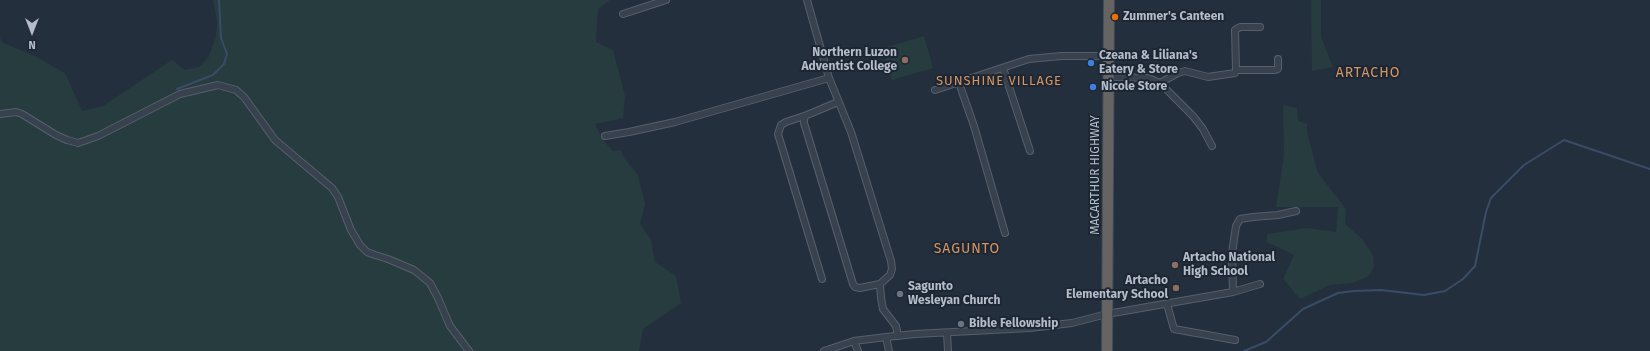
<!DOCTYPE html>
<style>
body{margin:0}
#map{position:relative;width:1650px;height:351px;overflow:hidden;background:#242f3e;font-family:"Fira Sans",sans-serif}
canvas{display:block}
.north{position:absolute;left:12px;top:12px;width:40px;height:40px;-webkit-text-stroke:3px #1d2633;paint-order:stroke;rotate:180deg;font-size:11px;font-weight:700;line-height:16px;text-align:center;color:#b4bcc9}
.north::after{content:'';display:block;margin:auto;width:14px;height:18px;background:#b4bcc9;clip-path:polygon(50% 0,100% 100%,50% 72%,0 100%)}
</style>
<div id="map">
<canvas width="1650" height="351"></canvas>
<div class="north">N</div>
</div>
<script>
const g = document.querySelector('canvas').getContext('2d');
g.lineJoin = 'round';
function paint(path, color) { g.fillStyle = color; g.fill(path, 'evenodd'); }
const toPath = rows => new Path2D(rows.map(r => 'M' + r).join(''));
function stroke(path, color, width, dash) { g.strokeStyle = color; g.lineWidth = width; g.lineCap = dash ? 'butt' : 'round'; g.setLineDash(dash || []); g.stroke(path); }
function label(font, color, halo, rows, align = 'center') {
  g.font = font + ' "Fira Sans",sans-serif'; g.lineWidth = 4; g.setLineDash([]); g.textBaseline = 'middle'; g.strokeStyle = halo; g.fillStyle = color; for (const [text, x, y, turn = 0] of rows) {
    g.save(); g.translate(x, y); g.rotate((+turn || 0) * Math.PI / 180); g.textAlign = isNaN(turn) ? turn : align; if (halo) g.strokeText(text, 0, 0); g.fillText(text, 0, 0); g.restore();
  }
}
paint(toPath([
 [213,0,610,0,598,9,596,42,613,50,625,96,623,118,595,124,603,140,613,151,621,150,624,158,638,175,645,204,640,224,651,240,655,262,676,276,681,303,643,329,639,351,0,351,0,38,3,43,33,55,65,73,82,111,103,106,172,60,185,70,199,67,208,58,216,37,217,21],
 [1311,0,1321,0,1321,37,1333,67,1312,71],
 [924,36,933,68,892,80,883,48],
 [1283,105,1297,108,1298,121,1307,124,1307,132,1318,173,1346,209,1345,224,1362,239,1373,255,1374,266,1369,276,1352,283,1330,285,1300,299,1283,279,1294,255,1267,242,1267,234,1307,228,1336,232,1338,207,1276,207,1284,155]
]), '#263c3f');
stroke(toPath([
 [177,89,213,75,224,64,227,54,221,38,219,0],
 [1244,351,1266,342,1303,309,1338,293,1354,291,1381,290,1424,295,1445,291,1463,279,1475,266,1486,212,1491,198,1524,165,1564,140,1650,169]
]), '#394c67', 2);
const minor = toPath([
 [807,0,829,78,851,132,891,261,892,269,890,275,880,284,881,298,883,309,896,326,898,336],
 [623,14,666,0],
 [1003,68,1030,151],
 [1236,70,1275,70,1278,69,1278,59],
 [1110,77,1148,78,1160,83,1193,116,1203,129,1212,146],
 [959,83,974,126,1005,233],
 [1160,83,1178,73,1185,71,1208,77,1235,73,1236,70,1235,30,1240,27,1260,27],
 [935,90,1029,59,1061,56,1110,56],
 [838,102,807,115,804,118,804,123,853,284,855,287,860,288,880,284],
 [0,114,16,112,22,114,56,135,67,140,78,143,98,136,180,94,218,85,236,90,244,97,275,140,332,188,338,197,351,230,360,245,367,252,375,255,388,259,414,270,430,283,438,298,450,326,469,351],
 [807,115,786,122,781,125,778,134,822,279],
 [605,136,629,132,675,122,829,78],
 [1233,292,1232,253,1236,226,1240,219,1253,217,1278,215,1296,211],
 [1167,304,1174,329,1235,340],
 [947,333,948,351],
 [886,337,889,351],
 [854,341,858,351],
 [824,351,854,341,886,337,915,334,1030,328,1072,323,1107,314,1233,292,1260,284]
]);
const trunk = toPath([
 [1107,351,1109,0]
]);
stroke(minor, '#565f6c', 8);
stroke(trunk, '#434c59', 12);
stroke(minor, '#38414e', 6);
stroke(trunk, '#656462', 10);
for (const [x, y, r, color] of [
 [1115,17,4,"#e8710a"],
 [905,60,4,"#8d6e63"],
 [1091,63,4,"#3f7fe0"],
 [1093,87,4,"#3f7fe0"],
 [1175,265,4,"#8d6e63"],
 [1176,288,4,"#8d6e63"],
 [900,294,4,"#6b7280"],
 [961,324,4,"#6b7280"]
]) { const dot = new Path2D(); dot.arc(x, y, r, 0, 2 * Math.PI); g.fillStyle = color; g.fill(dot); stroke(dot, '#1d2633', 1.5); }
label('bold 12px', '#b4bcc9', '#1d2633', [
 ["Zummer's Canteen",1123,17],
 ["Northern Luzon",897,53,"right"],
 ["Adventist College",897,67,"right"],
 ["Czeana & Liliana's",1099,56],
 ["Eatery & Store",1099,70],
 ["Nicole Store",1101,87],
 ["Artacho National",1183,258],
 ["High School",1183,272],
 ["Artacho",1168,281,"right"],
 ["Elementary School",1168,295,"right"],
 ["Sagunto",908,287],
 ["Wesleyan Church",908,301],
 ["Bible Fellowship",969,324]
], 'left');
label('12px', '#b4bcc9', '#1d2633', [
 ["MACARTHUR HIGHWAY",1096,175,-90]
]);
g.letterSpacing = '1px';
label('13px', '#d59563', '#1d2633', [
 ["SUNSHINE VILLAGE",999,81]
]);
g.letterSpacing = '0px';
g.letterSpacing = '1px';
label('14px', '#d59563', '#1d2633', [
 ["ARTACHO",1368,73],
 ["SAGUNTO",967,249]
]);
g.letterSpacing = '0px';
</script>
